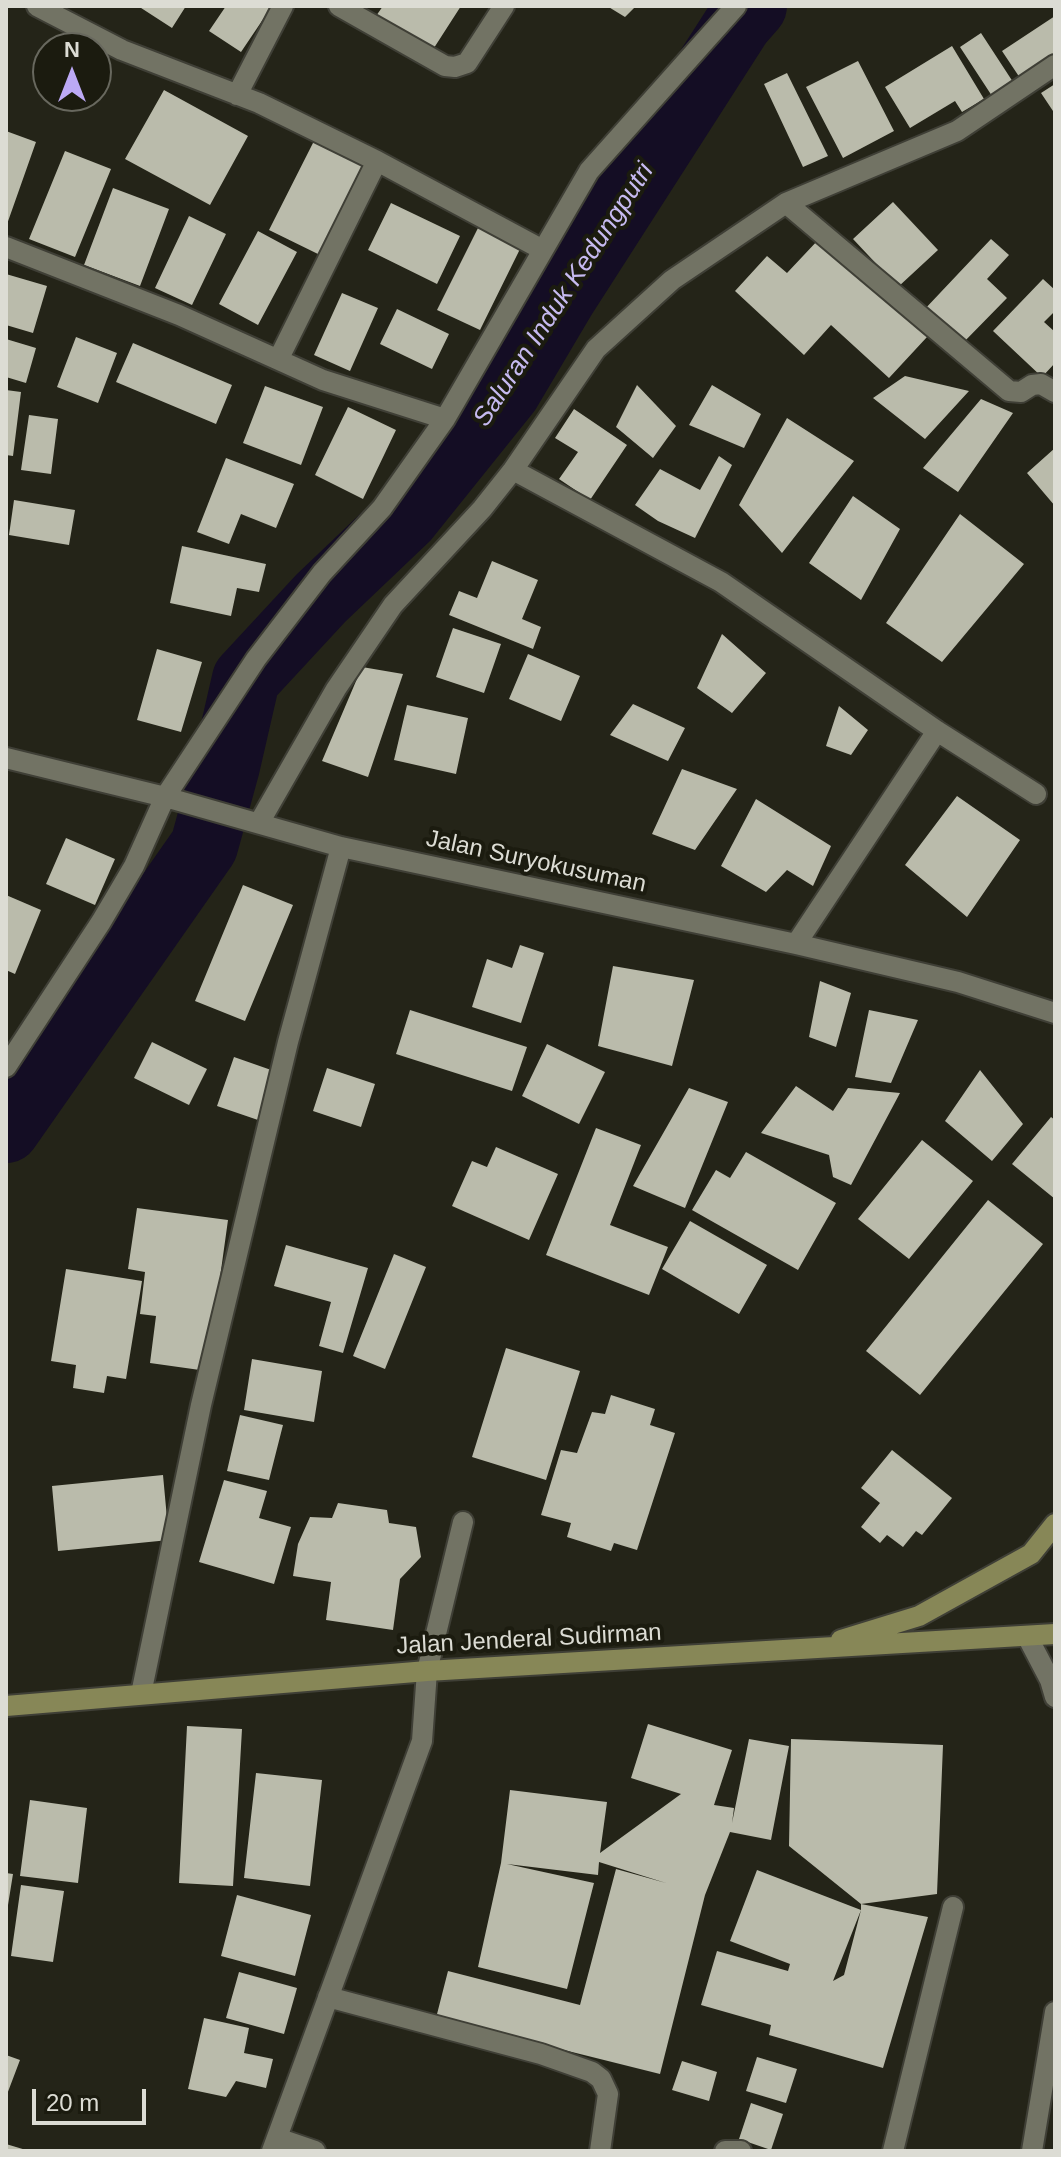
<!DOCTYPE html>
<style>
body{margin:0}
#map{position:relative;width:1061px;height:2157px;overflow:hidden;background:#242418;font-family:Arial,sans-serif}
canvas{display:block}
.frame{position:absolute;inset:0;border:8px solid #dcdcd4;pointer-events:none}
.north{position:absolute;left:32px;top:32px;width:80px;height:80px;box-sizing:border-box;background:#1b1b0f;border:2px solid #68685e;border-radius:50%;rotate:0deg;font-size:22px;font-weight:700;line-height:32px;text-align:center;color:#dcdcd4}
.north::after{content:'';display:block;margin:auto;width:28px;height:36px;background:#bca9f5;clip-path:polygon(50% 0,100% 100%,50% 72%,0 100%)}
.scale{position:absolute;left:32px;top:2089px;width:114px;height:36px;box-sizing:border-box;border:4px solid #dcdcd4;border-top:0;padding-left:10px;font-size:24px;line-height:28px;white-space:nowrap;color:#dcdcd4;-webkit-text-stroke:6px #1b1b0f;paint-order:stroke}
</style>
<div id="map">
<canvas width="1061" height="2157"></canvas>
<div class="frame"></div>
<div class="north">N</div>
<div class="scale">20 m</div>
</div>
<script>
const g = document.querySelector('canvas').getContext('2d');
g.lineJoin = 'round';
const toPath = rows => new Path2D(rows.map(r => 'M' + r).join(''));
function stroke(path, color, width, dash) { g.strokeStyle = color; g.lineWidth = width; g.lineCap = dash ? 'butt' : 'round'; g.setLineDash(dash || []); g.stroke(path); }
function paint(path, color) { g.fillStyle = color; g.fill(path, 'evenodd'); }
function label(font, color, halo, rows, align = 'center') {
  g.font = font + ' Arial,sans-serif'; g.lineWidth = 8; g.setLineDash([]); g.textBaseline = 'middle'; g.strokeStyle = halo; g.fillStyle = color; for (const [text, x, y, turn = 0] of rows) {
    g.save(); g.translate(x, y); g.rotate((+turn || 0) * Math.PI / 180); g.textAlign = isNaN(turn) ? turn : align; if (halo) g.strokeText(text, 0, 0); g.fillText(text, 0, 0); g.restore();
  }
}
stroke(toPath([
 [6,1129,204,846,226,766,246,679,321,598,405,518,507,391,562,298,739,22,753,6]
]), '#140d24', 68);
paint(toPath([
 [138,6,186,6,172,28],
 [226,6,272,6,241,52,209,31],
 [383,6,461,6,432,51,376,16],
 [607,6,636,6,625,17],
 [1055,16,1055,55,1020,78,1002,51],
 [981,33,1013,82,992,96,960,47],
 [952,46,984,99,962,112,955,101,910,128,885,87],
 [858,61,894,131,843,158,806,87],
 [787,73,828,156,803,167,764,84],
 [1055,84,1055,114,1041,93],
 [164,90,248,136,210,205,125,159],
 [6,131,36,142,6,227],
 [315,139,365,164,320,255,269,230],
 [65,151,111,169,75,257,29,239],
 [113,188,169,209,140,286,84,265],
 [893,202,938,250,898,287,853,239],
 [391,203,460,236,437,284,368,250],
 [189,216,226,234,192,305,155,288],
 [479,226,521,247,480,330,437,310],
 [258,231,297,252,258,325,219,304],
 [819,239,927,337,889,378,831,325,804,355,735,291,767,256,787,273],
 [991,239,1009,255,987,279,1007,298,960,346,923,311],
 [6,274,47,286,33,333,6,325],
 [1043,279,1055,290,1055,311,1044,322,1055,332,1055,363,1042,377,993,331],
 [342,293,378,308,350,371,314,355],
 [397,309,449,334,432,369,380,344],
 [76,337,117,353,98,403,57,387],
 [6,339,36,348,26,383,6,377],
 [133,343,232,385,216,424,116,382],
 [905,376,969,391,925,439,873,398],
 [637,385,676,426,653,458,616,427],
 [712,385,761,414,744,448,689,425],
 [265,386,323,407,301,465,243,443],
 [6,390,21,392,13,456,6,455],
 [981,399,1013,413,958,492,923,468],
 [348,407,396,430,363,499,315,475],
 [574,409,627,445,590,500,559,479,578,452,555,438],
 [29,415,58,419,51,474,21,470],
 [787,418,854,461,782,553,739,505],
 [1055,448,1055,506,1027,473],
 [719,456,732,465,695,538,658,521,635,505,660,469,700,490],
 [226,458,294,484,276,528,241,514,229,544,197,532],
 [853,496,900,529,861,600,809,563],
 [14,500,75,510,69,545,9,535],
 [960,514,1024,564,942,662,886,623],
 [182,546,266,564,259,592,237,588,231,616,170,603],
 [492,561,538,580,522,619,541,627,533,649,449,615,459,591,477,598],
 [453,628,501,644,484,693,436,677],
 [722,634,766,673,732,713,697,688],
 [157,649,202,662,181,732,137,720],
 [528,654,580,676,561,721,509,699],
 [362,667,403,674,368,777,322,761],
 [633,704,685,728,668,761,610,735],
 [407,705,468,718,456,774,394,760],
 [839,706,868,730,851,755,826,746],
 [682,769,737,789,695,850,652,834],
 [957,796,1020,840,967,917,905,865],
 [756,799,831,846,813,886,787,870,766,892,721,866],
 [66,838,115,859,95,905,46,884],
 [243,885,293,905,245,1021,195,1001],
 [6,895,41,910,15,974,6,970],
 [520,945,544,953,521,1023,472,1007,487,959,512,968],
 [613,966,694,980,672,1066,598,1046],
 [820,981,851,993,836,1047,809,1037],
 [410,1010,527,1047,512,1091,396,1054],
 [869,1010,918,1020,891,1083,855,1077],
 [152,1042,207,1069,189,1105,134,1078],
 [547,1044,605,1072,579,1124,522,1096],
 [234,1057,274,1071,258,1120,217,1106],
 [327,1068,375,1084,361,1127,313,1111],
 [980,1070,1023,1124,992,1161,945,1121],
 [796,1086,833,1111,848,1088,900,1093,851,1185,833,1177,829,1155,761,1133],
 [689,1088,728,1102,685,1208,633,1186],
 [1051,1117,1055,1120,1055,1199,1012,1164],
 [596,1128,641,1145,610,1225,668,1247,649,1295,546,1255],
 [922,1140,973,1181,909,1259,858,1219],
 [496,1147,558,1174,529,1240,452,1206,472,1161,487,1167],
 [746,1152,836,1203,798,1270,692,1210,716,1170,730,1178],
 [988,1200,1043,1244,920,1395,866,1351],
 [137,1208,228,1220,207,1371,150,1363,156,1316,140,1314,145,1272,128,1269],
 [690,1221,767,1265,739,1314,662,1269],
 [286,1245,368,1268,343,1353,319,1346,331,1302,274,1286],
 [394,1254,426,1267,385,1369,353,1356],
 [66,1269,142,1281,126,1379,107,1376,104,1393,73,1388,76,1365,51,1361],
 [506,1348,580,1371,546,1480,472,1457],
 [252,1359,322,1371,314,1422,244,1410],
 [611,1395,655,1409,650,1425,675,1433,637,1550,614,1543,611,1551,567,1537,571,1523,541,1515,561,1450,577,1453,592,1412,605,1414],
 [240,1415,283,1425,269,1480,227,1471],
 [892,1450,952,1498,922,1535,916,1531,903,1547,887,1535,880,1543,861,1527,880,1503,861,1488],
 [163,1475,169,1540,58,1551,52,1486],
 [224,1480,267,1491,259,1518,291,1527,274,1584,199,1562],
 [338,1503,387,1510,389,1523,416,1527,421,1557,400,1579,393,1630,326,1620,331,1582,293,1576,298,1544,310,1517,332,1518],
 [648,1724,732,1750,714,1805,734,1808,732,1823,749,1739,789,1746,771,1840,730,1832,705,1895,660,2074,436,2018,448,1971,580,2005,616,1869,666,1883,599,1862,598,1875,507,1864,594,1883,567,1989,478,1967,501,1863,510,1790,607,1802,600,1853,681,1794,631,1778],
 [187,1726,242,1729,233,1886,179,1883],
 [791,1739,943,1745,937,1894,861,1904,789,1846],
 [256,1773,322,1780,310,1886,244,1878],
 [30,1800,87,1808,78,1883,20,1876],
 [757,1870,861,1910,861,1904,928,1917,883,2068,769,2035,771,2025,701,2005,717,1951,788,1971,790,1964,730,1941],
 [861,1910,844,1975,833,1981],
 [6,1873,13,1874,8,1905,6,1905],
 [21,1885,64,1891,53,1962,11,1956],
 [237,1895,311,1915,295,1976,221,1956],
 [239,1972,297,1988,284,2034,226,2018],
 [204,2018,249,2028,244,2053,273,2059,266,2088,236,2081,226,2097,188,2089],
 [6,2055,20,2060,6,2097],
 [757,2057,797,2069,786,2103,746,2091],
 [682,2061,717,2072,709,2101,672,2090],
 [751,2103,783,2114,771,2150,739,2139],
 [6,2144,26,2150,26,2151,6,2151]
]), '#babbab');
const service = toPath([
 [1027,1636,1050,1680,1055,1697],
 [1032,2151,1055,2012]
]);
const minor = toPath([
 [37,6,122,50,259,103,377,161,543,250],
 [339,6,445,66,455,67,467,63,504,6],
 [237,95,283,6],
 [786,203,1009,391,1021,392,1032,385,1041,384,1055,392],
 [6,247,179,315,323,380,445,419],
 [279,358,377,161],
 [513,470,721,582,937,731,1036,794],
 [6,758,165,797,341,847,796,944,958,982,1055,1013],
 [259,823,336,689,393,605,482,509,513,470,596,349,672,280,786,203,957,131,1055,65],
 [796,944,937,731],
 [6,1067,101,922,134,866,165,797,256,659,322,573,382,508,445,419,589,171,736,6],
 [141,1694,201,1405,288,1042,341,847],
 [328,1997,541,2054,592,2072,601,2079,608,2094,600,2151],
 [277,2138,315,2151],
 [272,2151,422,1741,427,1671,463,1522],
 [725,2151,741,2151],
 [893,2151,953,1907]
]);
const secondary = toPath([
 [841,1640,919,1616,1031,1554,1055,1524],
 [6,1706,427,1671,1055,1634]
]);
stroke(service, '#3f3f36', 24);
stroke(minor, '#3f3f36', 24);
stroke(secondary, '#3f3f36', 24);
stroke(service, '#727364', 20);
stroke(minor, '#727364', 20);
stroke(secondary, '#878757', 20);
label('24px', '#dcdcd4', '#1b1b0f', [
 ["Jalan Suryokusuman",536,862,12],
 ["Jalan Jenderal Sudirman",529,1640,-3]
]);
label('italic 26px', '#c6baf0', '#1b1b0f', [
 ["Saluran Induk Kedungputri",564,295,-57]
]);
</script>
